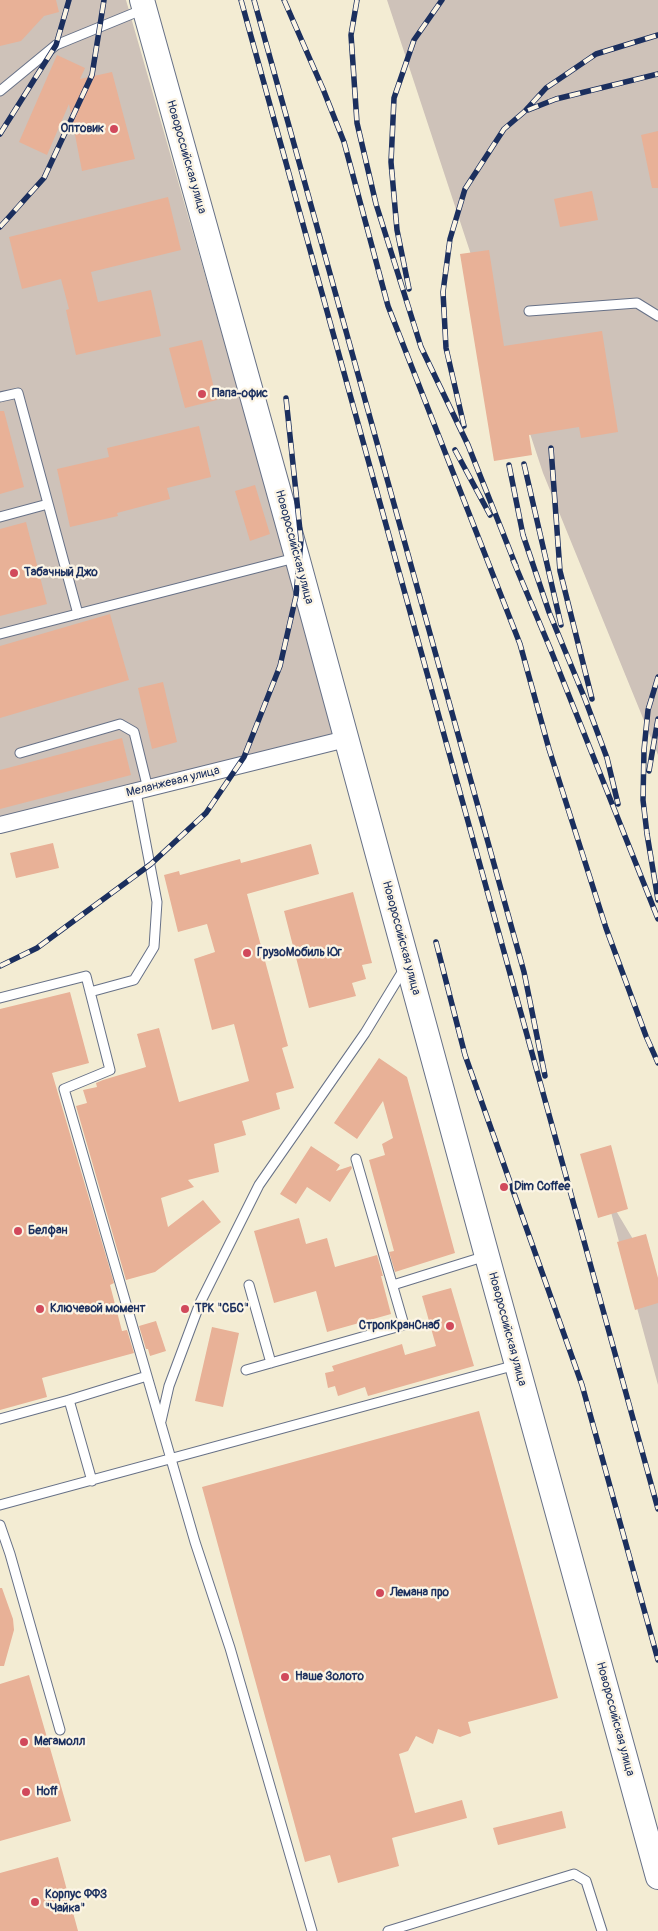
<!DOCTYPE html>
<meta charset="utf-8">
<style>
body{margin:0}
canvas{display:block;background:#f3ecd3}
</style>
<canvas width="658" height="1931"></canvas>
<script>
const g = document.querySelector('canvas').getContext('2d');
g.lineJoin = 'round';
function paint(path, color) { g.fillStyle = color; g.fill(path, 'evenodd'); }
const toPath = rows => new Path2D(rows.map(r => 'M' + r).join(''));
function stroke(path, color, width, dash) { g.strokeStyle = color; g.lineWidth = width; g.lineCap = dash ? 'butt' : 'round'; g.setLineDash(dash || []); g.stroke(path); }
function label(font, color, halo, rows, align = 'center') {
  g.font = font + ' Pangolin,sans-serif'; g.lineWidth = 4.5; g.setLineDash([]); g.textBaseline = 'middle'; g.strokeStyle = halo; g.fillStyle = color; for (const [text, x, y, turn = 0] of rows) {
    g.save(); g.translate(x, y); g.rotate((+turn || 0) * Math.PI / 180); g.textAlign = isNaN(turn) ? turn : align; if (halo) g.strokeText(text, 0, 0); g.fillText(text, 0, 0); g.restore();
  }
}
paint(toPath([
 [0,0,126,0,337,735,0,819],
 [387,0,658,0,658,755,543,473],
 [606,1194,658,1281,658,1385]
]), '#cec2b9');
paint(toPath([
 [0,0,56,0,59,12,44,16,21,41,0,46],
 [57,55,85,68,80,79,112,72,135,159,82,171,69,104,47,155,19,142],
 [658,131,658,188,652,188,641,135],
 [592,191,598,220,560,227,554,199],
 [168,197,181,250,91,272,98,302,151,290,161,336,76,355,66,310,69,309,61,279,22,289,9,237],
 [489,250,504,346,602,331,618,432,581,438,579,427,529,435,532,455,494,461,460,254],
 [202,340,217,400,185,408,169,348],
 [0,411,4,411,24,487,0,494],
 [199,426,211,477,167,488,170,499,117,513,118,516,70,527,57,469,109,457,107,448],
 [255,485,270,534,250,541,235,491],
 [26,522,47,604,0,616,0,529],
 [110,614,129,680,0,718,0,646],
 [163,682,177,742,152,749,138,688],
 [122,738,131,775,0,809,0,770],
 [53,843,59,868,16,878,10,853],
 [311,844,319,874,247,894,288,1046,282,1048,294,1088,276,1093,280,1109,242,1121,246,1135,214,1144,219,1172,188,1180,194,1187,161,1198,168,1227,203,1200,221,1222,155,1272,126,1280,76,1106,87,1103,83,1090,97,1087,96,1083,103,1080,146,1067,137,1034,159,1028,179,1102,249,1081,234,1024,212,1030,194,959,215,952,207,924,178,932,164,875,179,871,180,875,240,859,241,863],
 [353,892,372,963,362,965,366,979,352,983,356,996,309,1008,284,911],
 [70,992,89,1063,52,1073,114,1283,110,1285,122,1331,127,1330,134,1353,42,1378,47,1397,0,1410,0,1009],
 [379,1058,407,1077,455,1253,395,1272,389,1252,394,1251,369,1160,385,1155,382,1144,393,1138,383,1101,357,1139,334,1123],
 [611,1145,628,1209,598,1218,580,1154],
 [311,1146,340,1165,336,1171,351,1166,352,1168,330,1202,307,1187,296,1204,280,1194],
 [299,1218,306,1244,327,1238,335,1267,377,1255,383,1276,381,1276,391,1314,327,1332,316,1291,274,1303,254,1231],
 [646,1234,658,1278,658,1303,635,1310,617,1242],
 [451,1288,474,1366,368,1396,365,1387,338,1396,335,1386,328,1388,325,1373,334,1371,332,1366,402,1344,405,1355,436,1346,422,1296],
 [156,1321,166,1351,150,1356,148,1349,146,1349,139,1326],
 [212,1327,239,1333,223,1407,195,1401],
 [479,1411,558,1698,468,1722,471,1733,460,1737,438,1729,433,1744,416,1736,408,1751,399,1754,415,1813,462,1800,467,1818,392,1838,399,1866,338,1883,330,1855,305,1862,202,1487],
 [0,1588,2,1588,13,1619,14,1630,4,1666,0,1666],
 [29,1675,71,1821,0,1841,0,1684],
 [562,1811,566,1828,498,1845,493,1828],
 [58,1857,78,1931,0,1931,0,1873]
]), '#e8b197');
const service = toPath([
 [0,91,56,45,144,9],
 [529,311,637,303,658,316],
 [0,397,18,393,78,614],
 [0,517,48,504],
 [0,634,295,558],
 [20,753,120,724,134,732,148,789],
 [90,992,134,980,154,947,157,902,136,792],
 [0,998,86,976,110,1070,64,1089,195,1542,230,1648,312,1931],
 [249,1285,271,1363],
 [393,1285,486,1256],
 [246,1370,404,1325,356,1159],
 [69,1400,147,1376],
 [0,1419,69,1400,92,1481],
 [161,1421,169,1386,200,1303,259,1185,365,1033,404,969],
 [0,1505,516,1365],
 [0,1525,10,1554,60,1730],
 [388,1931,574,1874,586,1881,602,1931]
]);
const minor = toPath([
 [0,825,346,739]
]);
const secondary = toPath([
 [142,0,297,557,487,1256,658,1877]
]);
stroke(service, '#677187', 11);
stroke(minor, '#677187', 18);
stroke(secondary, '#677187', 26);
stroke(service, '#fff', 9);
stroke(minor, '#fff', 16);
stroke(secondary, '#fff', 24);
const rail = toPath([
 [241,0,658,1509],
 [254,0,524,972,545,1076],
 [284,0,323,89,344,142,388,306,520,644,549,749,606,928,646,1036,658,1063],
 [357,0,351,35,357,123,376,204,421,347,468,445,516,566],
 [528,110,556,99,658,74],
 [0,134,56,45,69,0],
 [0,227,44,178,92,75,104,0],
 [409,289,397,230,391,162,394,98,414,40,442,0],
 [464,426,446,348,443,292,450,239,465,189,504,129,524,112,546,88,596,54,658,35],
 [551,448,560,571,592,699],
 [455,450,490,515],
 [524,464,561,625],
 [509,465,523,535,549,612,585,699,607,758,618,804],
 [513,560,550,648,658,919],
 [658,677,648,710,644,750,643,800,647,834,658,900],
 [649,771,658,719],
 [436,942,465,1055,582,1385,658,1660],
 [0,966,37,948,151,864,206,813,244,757,280,666,296,596,301,540,286,398]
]);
stroke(rail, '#1b2f5e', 5.5);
stroke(rail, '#fcf5e5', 4, [11]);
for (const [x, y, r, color] of [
 [114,129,5,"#d1495b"],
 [202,394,5,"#d1495b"],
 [14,573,5,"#d1495b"],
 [247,953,5,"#d1495b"],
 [504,1187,5,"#d1495b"],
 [18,1231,5,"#d1495b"],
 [40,1309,5,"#d1495b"],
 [185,1309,5,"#d1495b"],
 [450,1326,5,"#d1495b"],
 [380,1593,5,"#d1495b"],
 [285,1677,5,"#d1495b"],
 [24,1742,5,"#d1495b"],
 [26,1792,5,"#d1495b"],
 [35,1902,5,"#d1495b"]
]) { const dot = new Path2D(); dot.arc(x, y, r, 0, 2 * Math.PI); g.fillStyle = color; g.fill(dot); stroke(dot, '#fcf5e5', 2); }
label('bold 12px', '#1b2f5e', '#fcf5e5', [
 ["Оптовик",104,129,"right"],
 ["Папа-офис",212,394],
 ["Табачный Джо",24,573],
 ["ГрузоМобиль Юг",257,953],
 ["Dim Coffee",514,1187],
 ["Белфан",28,1231],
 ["Ключевой момент",50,1309],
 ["ТРК \"СБС\"",195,1309],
 ["СтропКранСнаб",440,1326,"right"],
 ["Лемана про",390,1593],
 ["Наше Золото",295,1677],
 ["Мегамолл",34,1742],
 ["Hoff",36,1792],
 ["Корпус ФФЗ",45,1895],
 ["\"Чайка\"",45,1909]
], 'left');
label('12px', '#1b2f5e', '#fcf5e5', [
 ["Новороссийская улица",186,157,74],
 ["Новороссийская улица",294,547,75],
 ["Меланжевая улица",173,782,-14],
 ["Новороссийская улица",401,938,75],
 ["Новороссийская улица",507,1329,75],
 ["Новороссийская улица",615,1719,75]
]);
</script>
